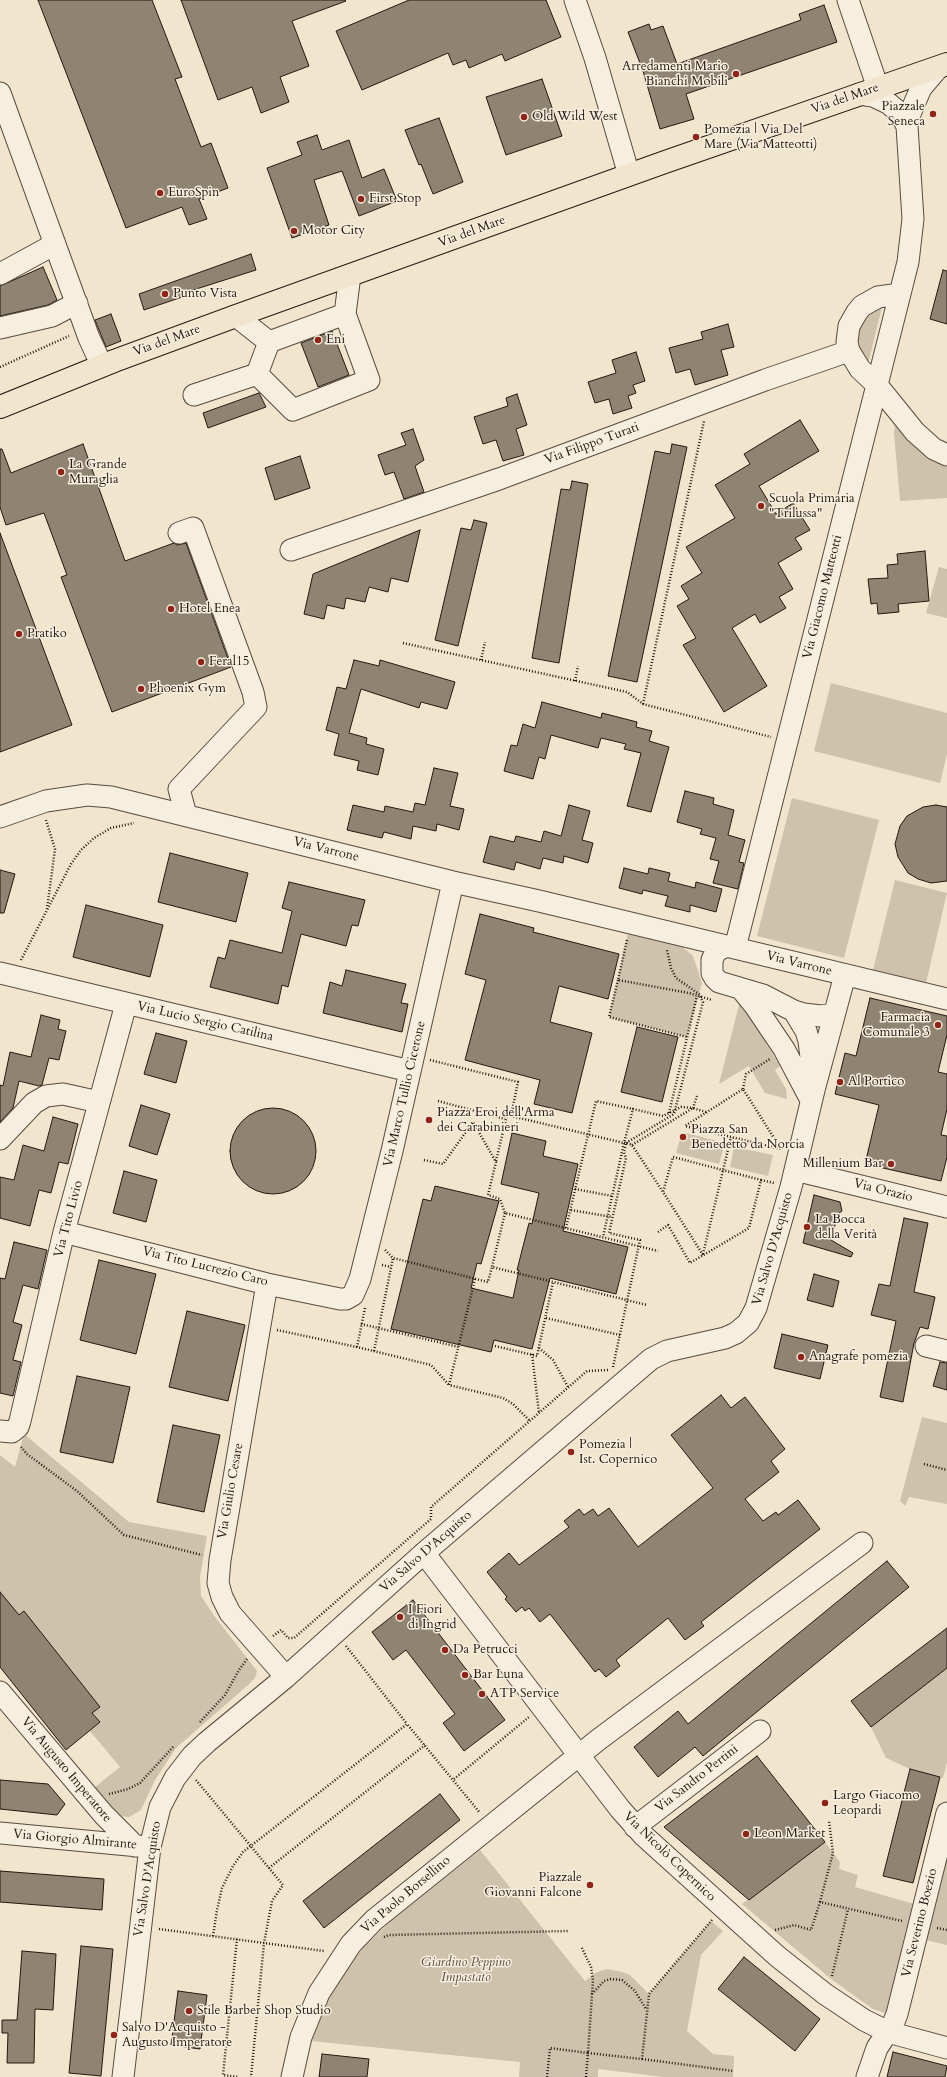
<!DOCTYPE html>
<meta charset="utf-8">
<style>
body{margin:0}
canvas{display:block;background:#f1e5cd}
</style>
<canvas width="947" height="2077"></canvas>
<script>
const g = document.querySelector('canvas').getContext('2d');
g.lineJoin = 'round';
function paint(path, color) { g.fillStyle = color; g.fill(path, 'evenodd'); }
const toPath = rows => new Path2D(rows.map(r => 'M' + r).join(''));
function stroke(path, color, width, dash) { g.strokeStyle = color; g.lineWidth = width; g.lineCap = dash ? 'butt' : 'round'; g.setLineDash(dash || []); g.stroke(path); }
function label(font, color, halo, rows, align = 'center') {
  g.font = font + ' Cardo,serif'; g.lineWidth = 3; g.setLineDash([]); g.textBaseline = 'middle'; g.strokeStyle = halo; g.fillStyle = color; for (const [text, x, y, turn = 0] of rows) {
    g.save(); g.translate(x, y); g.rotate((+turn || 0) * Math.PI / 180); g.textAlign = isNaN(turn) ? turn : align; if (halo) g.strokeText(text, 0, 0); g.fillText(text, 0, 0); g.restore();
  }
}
paint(toPath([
 [883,303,868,364,860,354,855,335,862,318],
 [895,425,922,453,947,467,947,498,900,501,894,433],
 [939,567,947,569,947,618,926,613],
 [831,683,947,713,947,754,940,783,814,751],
 [792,798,879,820,844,958,757,936],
 [895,880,947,893,926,983,873,970],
 [629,928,679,944,693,956,702,983,687,1037,609,1017],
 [739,1005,743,1006,780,1066,775,1070,786,1089,787,1099,765,1093,749,1066,719,1084],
 [682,1132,725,1143,719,1164,676,1153],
 [734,1147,773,1155,768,1176,730,1167],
 [922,1417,947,1423,947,1504,909,1497,905,1506,900,1501],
 [24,1434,129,1522,207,1536,200,1577,201,1596,215,1617,257,1671,255,1678,248,1685,176,1748,155,1780,141,1810,129,1817,117,1816,94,1788,120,1767,89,1730,99,1722,92,1713,99,1707,24,1611,19,1615,0,1597,0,1455,15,1467],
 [947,1668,947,1762,943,1778,910,1769,886,1758,871,1727],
 [825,1842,840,1862,839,1869,858,1875,855,1887,914,1904,888,2014,873,2009,831,1979,742,1904],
 [480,1850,585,1981,597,1972,607,1969,622,1972,630,1975,649,1994,711,1921,723,1931,701,1955,687,2031,713,2054,734,2056,733,2077,663,2077,598,2069,598,2077,519,2077,520,2062,311,2041,330,1995,346,1969,363,1948,391,1921],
 [947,1855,947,1945,926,1940]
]), '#cec2ad');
const building = toPath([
 [38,0,152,0,182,77,175,79,201,147,211,143,228,188,199,199,207,219,189,225,182,207,126,228,38,0],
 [181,0,345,0,346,1,292,21,309,66,280,77,289,102,261,113,252,87,218,100,181,0],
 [409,0,546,0,561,37,505,61,502,54,469,68,466,60,453,65,448,53,362,90,336,31,409,0],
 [824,5,837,42,686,94,694,119,660,129,643,71,628,32,649,24,651,30,663,26,677,64,801,20,799,14,824,5],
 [542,79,562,136,506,155,486,97,542,79],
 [439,118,463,182,433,194,421,164,419,165,405,130,439,118],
 [317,135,322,150,349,140,362,178,384,169,397,201,359,216,342,171,314,180,329,225,292,238,267,168,302,155,297,142,317,135],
 [251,254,256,270,190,291,191,294,144,310,139,294,251,254],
 [43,267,57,300,48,305,0,316,0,286,43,267],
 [943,270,947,271,947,324,930,319,943,270],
 [111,314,121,341,106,347,95,320,111,314],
 [728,324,734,347,721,350,728,375,695,385,690,369,676,373,669,348,703,339,701,332,728,324],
 [332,331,349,375,318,387,301,343,332,331],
 [636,352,645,381,633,385,636,393,628,396,632,408,613,414,609,399,595,403,588,382,616,373,612,360,636,352],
 [259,393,266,407,208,428,203,413,259,393],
 [517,394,527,425,516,429,524,455,503,461,496,440,483,444,474,417,508,406,506,398,517,394],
 [800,420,819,451,759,486,776,514,793,503,810,530,795,538,802,549,778,563,793,589,779,597,786,608,760,623,755,614,732,628,767,686,724,712,683,645,696,638,677,606,689,599,681,586,702,573,686,547,735,518,715,485,750,464,744,454,800,420],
 [413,429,424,460,415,466,424,492,404,499,394,472,385,475,378,455,406,445,401,433,413,429],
 [83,444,125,561,174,543,177,545,186,543,231,667,112,712,61,577,67,575,44,513,6,525,0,507,0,449,2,449,11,473,83,444],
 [672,444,687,447,637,682,608,676,655,451,670,454,672,444],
 [300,456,310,488,275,500,265,468,300,456],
 [572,481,588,484,559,663,532,658,561,489,570,490,572,481],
 [474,520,487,523,458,646,435,640,461,528,471,530,474,520],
 [420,530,408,582,391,578,388,592,369,587,365,602,346,598,344,609,327,605,324,619,304,614,313,574,420,530],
 [0,533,72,725,0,752,0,533],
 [925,551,929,601,898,604,899,612,878,614,877,603,871,604,868,579,888,578,887,565,898,564,897,554,925,551],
 [354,660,379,666,380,660,455,682,447,709,421,702,419,708,361,689,349,733,367,738,366,744,384,749,378,775,357,770,359,761,334,755,339,734,326,730,337,687,346,689,354,660],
 [542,702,601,718,602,713,637,722,636,727,652,731,649,741,669,747,651,812,627,806,641,753,624,749,626,744,601,738,598,748,551,735,545,759,539,757,533,779,504,771,511,745,517,746,523,724,535,728,542,702],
 [434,768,458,773,450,806,464,809,459,830,437,824,436,831,413,826,411,839,384,832,382,838,347,830,353,805,384,812,385,806,413,812,415,803,425,805,434,768],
 [685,791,714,798,713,804,734,810,728,835,745,840,739,862,744,863,738,889,713,883,719,861,710,859,716,838,700,834,702,829,677,822,685,791],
 [569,805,590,811,582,840,593,843,588,863,564,856,563,863,543,858,540,869,516,862,514,870,483,862,490,836,514,842,516,836,541,842,544,831,561,836,569,805],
 [936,805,947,807,947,881,931,883,918,879,908,873,898,857,895,844,900,826,907,816,923,807,936,805],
 [170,853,248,873,236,922,158,902,170,853],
 [624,868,648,874,649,868,670,873,668,881,695,888,696,882,722,889,716,912,690,905,690,912,665,906,668,896,643,890,642,894,619,888,624,868],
 [0,870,15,874,4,913,0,913,0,870],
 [289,882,365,900,358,926,352,925,346,946,301,934,288,987,282,985,278,1004,210,987,218,957,225,959,230,940,282,953,292,911,282,908,289,882],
 [86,905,163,925,150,977,73,957,86,905],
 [480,914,534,928,533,932,619,954,608,999,559,986,550,1022,592,1033,572,1113,534,1104,540,1080,465,1060,486,980,465,974,480,914],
 [346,970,406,984,401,1003,408,1004,402,1032,323,1013,330,982,342,986,346,970],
 [870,998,947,1016,947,1035,938,1072,947,1074,947,1109,941,1135,947,1136,947,1157,941,1181,865,1164,879,1105,835,1094,845,1053,856,1056,870,998],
 [41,1015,60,1020,58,1029,66,1031,59,1060,49,1058,42,1085,39,1086,19,1081,13,1108,0,1122,0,1085,3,1086,10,1052,31,1057,41,1015],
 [637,1027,678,1037,662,1102,621,1092,637,1027],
 [156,1033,187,1041,176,1083,144,1074,156,1033],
 [141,1105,170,1114,157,1155,129,1146,141,1105],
 '230 1151a43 43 0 1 1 86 0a43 43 0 1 1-86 0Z',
 [53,1117,78,1124,68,1164,59,1162,51,1193,39,1190,30,1226,0,1218,0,1177,14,1180,23,1145,44,1151,53,1117],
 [512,1133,546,1141,543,1156,578,1164,563,1231,628,1247,616,1294,550,1278,532,1349,494,1340,491,1352,391,1329,423,1199,431,1201,435,1186,499,1201,481,1264,477,1263,471,1288,513,1298,519,1270,517,1270,529,1223,532,1224,539,1193,501,1184,512,1133],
 [124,1171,157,1180,146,1222,113,1213,124,1171],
 [814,1195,840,1202,842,1211,838,1214,831,1240,853,1253,851,1257,803,1243,814,1195],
 [904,1218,928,1223,914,1292,935,1297,928,1329,920,1327,914,1343,903,1402,880,1397,896,1321,871,1315,879,1284,890,1286,904,1218],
 [14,1242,47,1250,38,1289,23,1285,13,1322,22,1325,13,1360,21,1362,13,1396,0,1393,0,1278,5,1279,14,1242],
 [99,1260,156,1274,136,1354,80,1340,99,1260],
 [814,1274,839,1281,833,1307,807,1300,814,1274],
 [187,1311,245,1325,228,1401,169,1387,187,1311],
 [782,1334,828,1345,820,1379,774,1368,782,1334],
 [940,1362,947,1363,947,1390,933,1386,940,1362],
 [77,1376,130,1387,113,1463,60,1452,77,1376],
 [721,1395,731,1408,745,1397,785,1449,771,1461,779,1472,745,1499,763,1521,776,1512,778,1515,798,1500,820,1529,701,1622,704,1626,685,1640,668,1618,616,1660,620,1666,606,1677,599,1669,595,1672,550,1614,540,1622,529,1608,525,1611,522,1607,516,1612,505,1599,507,1597,487,1572,509,1553,519,1565,569,1527,564,1521,579,1509,584,1515,593,1509,598,1516,609,1508,638,1547,713,1488,671,1435,721,1395],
 [173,1425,220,1435,204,1512,157,1502,173,1425],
 [887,1561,909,1587,703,1756,695,1747,658,1777,634,1747,678,1711,688,1724,887,1561],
 [0,1592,19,1615,24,1611,100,1707,92,1713,100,1722,66,1750,0,1667,0,1592],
 [413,1600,505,1720,464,1751,443,1723,455,1714,406,1650,393,1660,372,1632,413,1600],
 [947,1628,947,1668,871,1727,851,1701,947,1628],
 [757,1756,825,1842,749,1900,664,1827,757,1756],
 [910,1769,940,1777,913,1883,883,1876,910,1769],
 [0,1780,48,1784,65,1804,57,1815,0,1809,0,1780],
 [440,1794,460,1820,324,1928,303,1901,440,1794],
 [0,1871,104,1879,102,1910,0,1902,0,1871],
 [81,1946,113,1949,101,2076,69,2073,81,1946],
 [22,1951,56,1954,53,2010,35,2009,34,2063,7,2063,8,2033,2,2033,2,2020,17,2020,22,1951],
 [744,1957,820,2019,795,2051,718,1989,744,1957],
 [178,1991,207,1995,200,2049,171,2045,178,1991],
 [893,2052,947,2066,945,2077,887,2077,893,2052],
 [322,2054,369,2059,367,2077,319,2077,322,2054]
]);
paint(building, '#8f8372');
stroke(building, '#251810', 1);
const minor = toPath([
 [575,0,595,58,629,175],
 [848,0,878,88],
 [0,93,89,338,102,366],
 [859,94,873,96,888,103,900,113,907,126],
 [0,274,55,244],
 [900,294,878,297,862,306,857,312,849,326,847,342,849,351,860,369,877,385,915,432,934,449,947,455],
 [236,316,269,342,345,314,350,275],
 [0,328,52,316,77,303],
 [257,374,293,410,369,380,345,314],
 [194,395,257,374,269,342],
 [179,533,193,528,253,692,256,707,179,789,186,815],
 [291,550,499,479,765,380,849,351],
 [0,817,46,801,87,795,111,797,453,882,539,901,947,999],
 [727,946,716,951,712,960,712,973,715,978,719,982,763,995,794,1011,804,1014,821,1016,834,1014],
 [735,948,908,262,913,219,907,126,909,116,921,88,939,67],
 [0,973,410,1071],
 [742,990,755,1006,784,1049,811,1100],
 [794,1011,806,1031,809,1041,813,1074],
 [0,1139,34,1103,46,1096,63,1094,99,1102],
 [795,1170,947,1207],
 [64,1232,267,1284,340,1299,346,1299,353,1295,360,1279,392,1151,453,882],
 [267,1284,220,1560,218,1583,222,1597,230,1613,286,1677],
 [926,1346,947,1351],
 [0,1431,12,1432,18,1427,20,1421,64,1232,126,1004],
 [424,1553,620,1809,644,1836,777,1956,825,1994,864,2020,888,2032,947,2048],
 [0,1692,104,1815,135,1846],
 [635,1827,760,1731],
 [0,1833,139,1846],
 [123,2077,150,1847,160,1807,175,1778,192,1756,207,1742,286,1677,424,1553,651,1359,667,1351,725,1338,736,1333,748,1323,756,1308,791,1187,814,1090,845,975],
 [292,2077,301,2037,319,1993,351,1944,374,1920,598,1740,862,1543],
 [867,2077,877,2048,893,2024,897,2014,947,1813]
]);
const major = toPath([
 [0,407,114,361,236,316,665,162,947,64]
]);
stroke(minor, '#584b3f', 23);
stroke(major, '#251810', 24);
stroke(toPath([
 [0,367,69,336],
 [403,643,627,692,643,704,771,737],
 [481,660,485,642],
 [575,681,578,666],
 [643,704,704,421],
 [46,820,55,849,47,909],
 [627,940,618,980,689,993,712,1000],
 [21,960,71,864,81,850,94,838,111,828,134,823],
 [618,980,609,1017,687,1037],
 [430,1060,518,1082,511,1116],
 [743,1089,746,1074,770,1059],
 [438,1101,505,1119],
 [669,1113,697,996],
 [626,1143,674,1114,703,1002,699,994,676,978,671,968,667,950],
 [627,1143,632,1145,663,1192],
 [632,1145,693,1108,706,1112],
 [781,1149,743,1089,685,1126,731,1137,781,1149,782,1149],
 [424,1160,443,1164,473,1122,496,1162,488,1195,500,1199,505,1213,658,1251],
 [496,1161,507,1115,624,1143,603,1237],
 [761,1180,774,1183],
 [575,1189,612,1196],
 [571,1210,612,1217],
 [505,1213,492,1267,647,1305],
 [566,1228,596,1101,633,1109],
 [658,1232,668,1225,690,1263,749,1228,761,1180,673,1157,663,1192,703,1255],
 [385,1250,393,1258,488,1282,492,1267],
 [703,1254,731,1137],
 [382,1265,391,1267],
 [475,1279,449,1385,503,1398,513,1404,530,1421],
 [365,1308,357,1347,431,1365,449,1385],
 [546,1318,620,1335],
 [361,1324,459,1347],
 [277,1330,357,1347],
 [495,1346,537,1356,553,1282],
 [539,1348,553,1360,568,1387],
 [374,1351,393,1258],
 [532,1354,539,1413],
 [613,1367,640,1240,609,1233,626,1158,624,1152,626,1143,624,1143,633,1109,663,1116,681,1107,693,1108,697,1096],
 [21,1447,27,1454,77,1491,124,1535,202,1555],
 [924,1464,947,1470],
 [273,1636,281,1630,288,1638,294,1638,431,1519,431,1507,587,1371,609,1370],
 [346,1646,407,1724],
 [200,1722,225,1695,239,1670,247,1659],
 [454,1779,529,1717],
 [196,1780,283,1885,272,1901,264,1943,251,2077],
 [109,1794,128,1789,140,1783,174,1746],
 [269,1868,425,1745],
 [820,1902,833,1853,829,1821],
 [937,1928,947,1930],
 [159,1929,324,1951],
 [775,1930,794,1925,811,1930,820,1902,902,1921],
 [213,1936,217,1910,222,1888,233,1866,243,1852,407,1724,480,1813],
 [384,1937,389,1935,568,1931],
 [237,1939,223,2075,239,2077],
 [832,1976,848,1909],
 [592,1994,604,1981,611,1979,622,1980,635,1991,646,2009],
 [642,2059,733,2071],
 [547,2077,550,2048,588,2053,593,1980,591,1967,581,1946],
 [586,2077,588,2053,642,2059,649,1994,712,1920]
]), '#251810', 2.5, [1, 2]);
stroke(minor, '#f6eede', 21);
stroke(major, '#f1e5cd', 22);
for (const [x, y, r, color] of [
 [736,74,4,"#8f2418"],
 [933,114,4,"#8f2418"],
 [524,117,4,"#8f2418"],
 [696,137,4,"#8f2418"],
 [160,193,4,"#8f2418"],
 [361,199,4,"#8f2418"],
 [294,231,4,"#8f2418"],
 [165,294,4,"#8f2418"],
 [318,340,4,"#8f2418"],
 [61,472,4,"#8f2418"],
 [761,506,4,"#8f2418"],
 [171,609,4,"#8f2418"],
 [19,634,4,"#8f2418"],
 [201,662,4,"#8f2418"],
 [141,689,4,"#8f2418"],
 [938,1025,4,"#8f2418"],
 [840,1082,4,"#8f2418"],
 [429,1120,4,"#8f2418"],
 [683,1137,4,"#8f2418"],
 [891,1164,4,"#8f2418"],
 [807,1227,4,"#8f2418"],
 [801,1357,4,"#8f2418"],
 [571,1452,4,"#8f2418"],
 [400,1617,4,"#8f2418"],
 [445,1650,4,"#8f2418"],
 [465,1675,4,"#8f2418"],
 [482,1694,4,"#8f2418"],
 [825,1803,4,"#8f2418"],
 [746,1834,4,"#8f2418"],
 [590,1885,4,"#8f2418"],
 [189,2011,4,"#8f2418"],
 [114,2035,4,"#8f2418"]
]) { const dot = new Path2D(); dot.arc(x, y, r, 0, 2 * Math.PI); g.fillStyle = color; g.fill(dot); stroke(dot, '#f6eede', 1.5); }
label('13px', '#251810', '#f6eede', [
 ["Arredamenti Mario",728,67,"right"],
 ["Bianchi Mobili",728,82,"right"],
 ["Piazzale",925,107,"right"],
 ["Seneca",925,122,"right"],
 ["Old Wild West",532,117],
 ["Pomezia | Via Del",704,130],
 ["Mare (Via Matteotti)",704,145],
 ["EuroSpin",168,193],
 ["First Stop",369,199],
 ["Motor City",302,231],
 ["Punto Vista",173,294],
 ["Eni",326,340],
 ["La Grande",69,465],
 ["Muraglia",69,480],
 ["Scuola Primaria",769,499],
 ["\"Trilussa\"",769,514],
 ["Hotel Enea",179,609],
 ["Pratiko",27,634],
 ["Feral15",209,662],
 ["Phoenix Gym",149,689],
 ["Farmacia",930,1018,"right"],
 ["Comunale 3",930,1033,"right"],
 ["Al Portico",848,1082],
 ["Piazza Eroi dell'Arma",437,1113],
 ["dei Carabinieri",437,1128],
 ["Piazza San",691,1130],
 ["Benedetto da Norcia",691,1145],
 ["Millenium Bar",883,1164,"right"],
 ["La Bocca",815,1220],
 ["della Verità",815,1235],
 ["Anagrafe pomezia",809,1357],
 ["Pomezia |",579,1445],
 ["Ist. Copernico",579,1460],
 ["I Fiori",408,1610],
 ["di Ingrid",408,1625],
 ["Da Petrucci",453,1650],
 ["Bar Luna",473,1675],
 ["ATP Service",490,1694],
 ["Largo Giacomo",833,1796],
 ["Leopardi",833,1811],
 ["Leon Market",754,1834],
 ["Piazzale",582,1878,"right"],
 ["Giovanni Falcone",582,1893,"right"],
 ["Stile Barber Shop Studio",197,2011],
 ["Salvo D'Acquisto -",122,2028],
 ["Augusto Imperatore",122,2043]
], 'left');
label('13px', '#251810', '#f6eede', [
 ["Via del Mare",845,99,-19],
 ["Via del Mare",472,232,-20],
 ["Via del Mare",167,341,-20],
 ["Via Filippo Turati",592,444,-20],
 ["Via Giacomo Matteotti",823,597,-76],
 ["Via Varrone",326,850,14],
 ["Via Varrone",799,964,14],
 ["Via Lucio Sergio Catilina",205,1022,13],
 ["Via Marco Tullio Cicerone",405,1094,-77],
 ["Via Orazio",883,1191,14],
 ["Via Tito Livio",69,1219,-75],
 ["Via Salvo D'Acquisto",773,1249,-74],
 ["Via Tito Lucrezio Caro",205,1267,14],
 ["Via Giulio Cesare",231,1491,-80],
 ["Via Salvo D'Acquisto",426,1552,-41],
 ["Via Augusto Imperatore",66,1770,50],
 ["Via Sandro Pertini",697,1779,-38],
 ["Via Giorgio Almirante",75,1840,5],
 ["Via Nicolò Copernico",669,1857,44],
 ["Via Salvo D'Acquisto",148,1879,-81],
 ["Via Paolo Borsellino",406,1895,-40],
 ["Via Severino Boezio",920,1923,-76]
]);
label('italic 13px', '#584b3f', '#f6eede', [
 ["Giardino Peppino",466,1963],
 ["Impastato",466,1978]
]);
</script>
